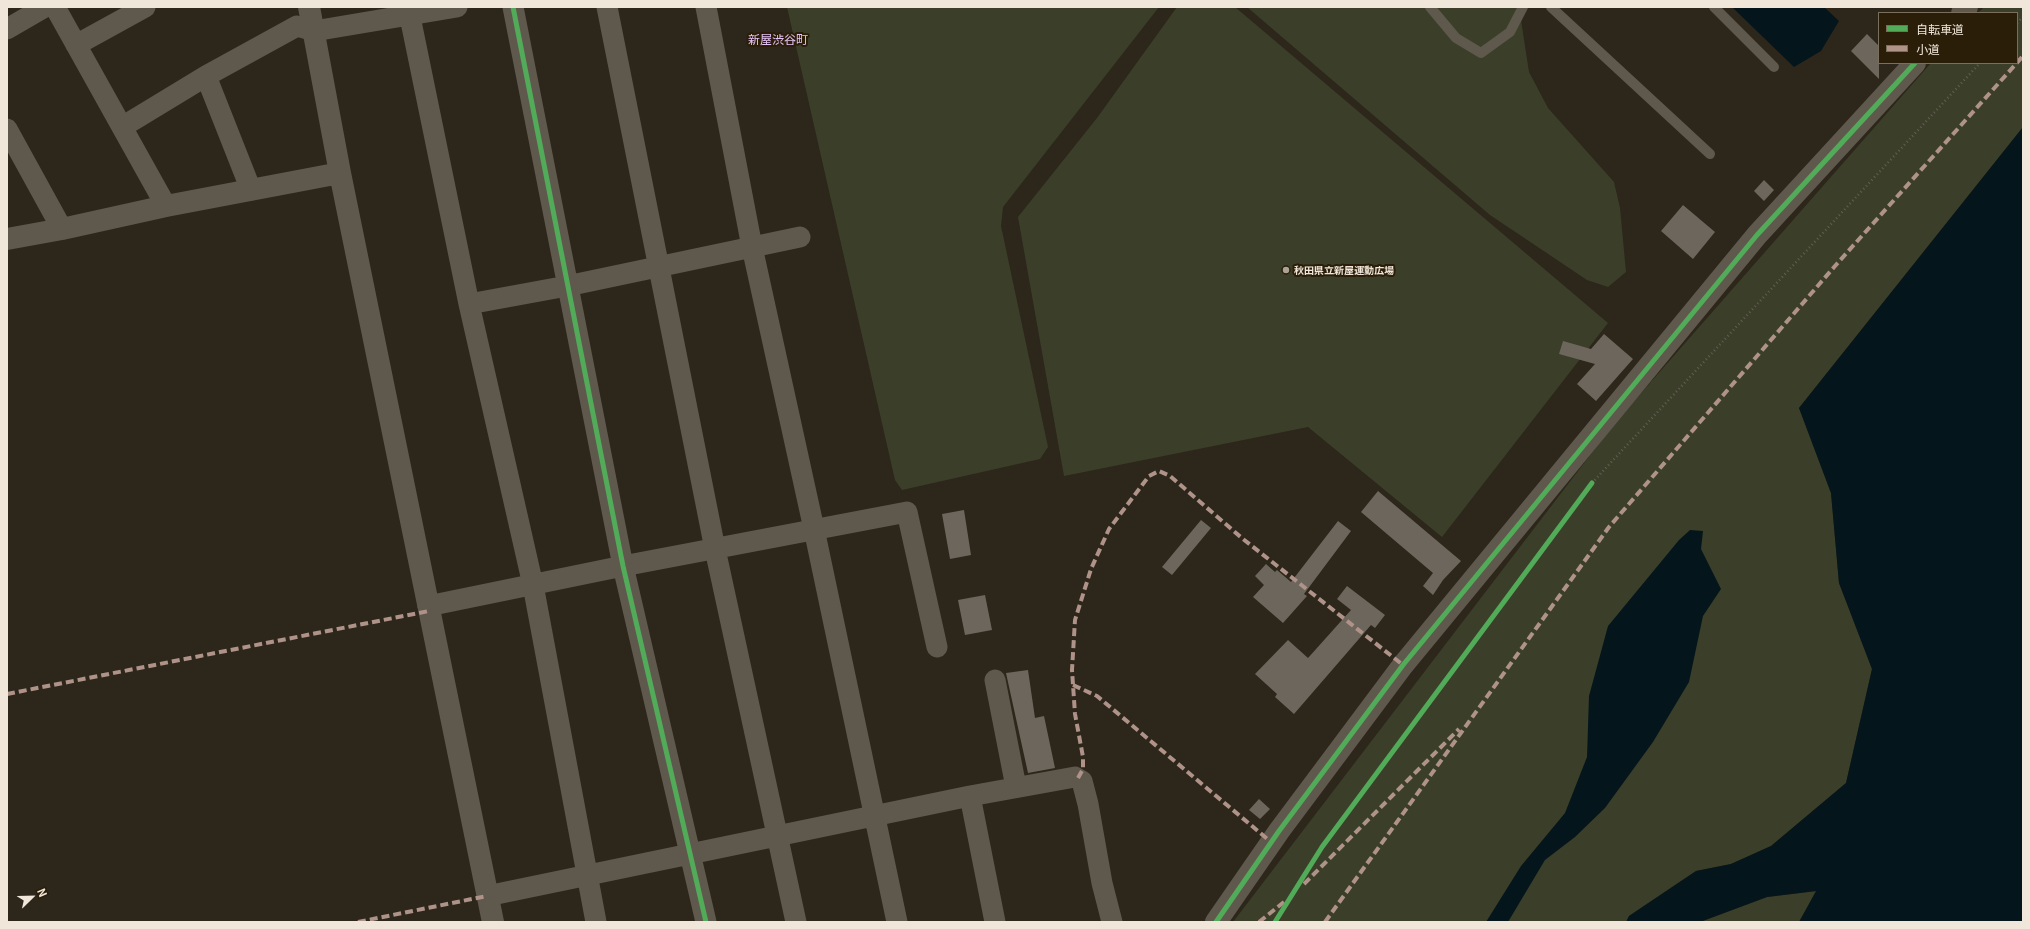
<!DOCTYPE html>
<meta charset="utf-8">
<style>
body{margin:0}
#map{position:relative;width:2030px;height:929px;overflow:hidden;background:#2d261b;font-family:Georgia,"Noto Sans JP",serif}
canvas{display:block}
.frame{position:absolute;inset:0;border:8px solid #f0e7da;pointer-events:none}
.legend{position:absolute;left:1878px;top:12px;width:140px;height:52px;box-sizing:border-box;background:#2b1e09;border:1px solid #7a6e5d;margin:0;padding:5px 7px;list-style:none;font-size:12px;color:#f0e7da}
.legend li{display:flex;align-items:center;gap:8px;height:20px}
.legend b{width:20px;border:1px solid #7a6e5d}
.north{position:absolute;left:12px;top:877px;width:40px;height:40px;-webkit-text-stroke:3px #2b1e09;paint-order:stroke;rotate:67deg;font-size:11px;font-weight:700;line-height:16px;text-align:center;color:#f0e7da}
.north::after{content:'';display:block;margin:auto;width:14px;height:18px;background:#f0e7da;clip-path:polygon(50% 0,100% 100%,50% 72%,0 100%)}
</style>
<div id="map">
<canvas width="2030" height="929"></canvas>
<div class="frame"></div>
<ul class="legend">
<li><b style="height:5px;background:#51ab58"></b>自転車道</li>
<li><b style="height:5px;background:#af9288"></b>小道</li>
</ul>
<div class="north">N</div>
</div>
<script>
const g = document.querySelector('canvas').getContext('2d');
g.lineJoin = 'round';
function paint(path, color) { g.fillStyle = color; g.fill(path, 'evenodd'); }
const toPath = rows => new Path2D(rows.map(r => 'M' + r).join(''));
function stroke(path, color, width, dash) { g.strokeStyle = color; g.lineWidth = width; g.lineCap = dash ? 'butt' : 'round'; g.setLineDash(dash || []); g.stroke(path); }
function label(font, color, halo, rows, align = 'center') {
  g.font = font + ' Georgia,"Noto Sans JP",serif'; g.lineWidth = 4; g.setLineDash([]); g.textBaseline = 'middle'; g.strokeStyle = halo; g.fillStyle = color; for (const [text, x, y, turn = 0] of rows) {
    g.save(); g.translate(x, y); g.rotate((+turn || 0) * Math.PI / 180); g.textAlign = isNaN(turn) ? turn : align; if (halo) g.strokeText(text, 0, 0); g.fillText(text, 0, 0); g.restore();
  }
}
paint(toPath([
 [787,7,1159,7,1003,207,1001,226,1048,447,1040,459,902,490,895,480],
 [1177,7,1235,7,1608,323,1442,537,1308,427,1064,476,1018,217,1097,118],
 [1247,7,1519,7,1529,72,1548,108,1614,182,1620,208,1626,272,1608,287,1587,280,1490,215],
 [1984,7,2023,7,2023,127,1799,408,1831,493,1839,583,1872,669,1846,783,1771,846,1731,864,1696,871,1629,916,1626,922,1233,922,1614,424,1931,63,2017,63,2017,13,1978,13],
 [1817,891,1799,922,1700,922,1767,897]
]), '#3b3f29');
paint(toPath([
 [1732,7,1824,7,1839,21,1821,51,1794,67],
 [2023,127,2023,922,1799,922,1816,891,1767,897,1700,922,1626,922,1629,916,1696,871,1731,864,1771,846,1846,783,1872,669,1839,583,1831,493,1799,408],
 [1690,530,1703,531,1701,549,1721,589,1703,616,1689,682,1653,742,1605,808,1575,837,1545,860,1508,922,1486,922,1521,866,1565,813,1587,757,1589,696,1608,626,1679,540]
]), '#04161c');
paint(toPath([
 [1867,34,1879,46,1879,79,1851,51],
 [1764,180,1774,190,1764,201,1754,191],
 [1683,205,1715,232,1693,259,1661,231],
 [1604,334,1633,359,1596,401,1577,384,1595,364,1559,354,1563,341,1591,349],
 [1378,491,1461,561,1443,580,1433,595,1423,586,1433,573,1361,512],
 [964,510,971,555,950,559,942,514],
 [1201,520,1211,528,1172,575,1162,567],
 [1338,521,1351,531,1304,594,1307,596,1283,623,1253,597,1264,585,1255,576,1266,564,1275,572,1277,570,1291,582],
 [1347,586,1385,615,1375,628,1371,625,1294,714,1275,697,1277,694,1255,674,1288,640,1308,658,1351,610,1337,599],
 [985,595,992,630,965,635,958,600],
 [1028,670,1035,718,1044,716,1055,768,1028,773,1006,673],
 [1259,799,1270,809,1260,819,1249,810]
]), '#6c665c');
stroke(toPath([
 [2017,23,2023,17],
 [1592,483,1980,63]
]), '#645e55', 2.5, [1, 3]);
stroke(toPath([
 [1430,7,1456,38,1481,53,1510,32,1523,7],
 [1551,7,1710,154],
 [1714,7,1774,67]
]), '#5f594d', 10);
stroke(toPath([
 [55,7,166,206],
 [408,7,469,304,533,585,596,922],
 [513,7,623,566,706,922],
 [607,7,715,549,796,922],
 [706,7,752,247,814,529,897,922],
 [7,29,45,7],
 [76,45,145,7],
 [206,76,251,190],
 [122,127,206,76,297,26,314,31,457,7],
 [7,129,62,229],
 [469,304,567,286,800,237],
 [428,606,623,566,907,512,937,647],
 [995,680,1016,787],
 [970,796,995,922],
 [487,896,970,796,1075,777,1082,781,1088,804,1102,883,1112,922]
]), '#5f594d', 21);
stroke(toPath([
 [309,7,340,173,493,922],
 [1962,13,1967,7],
 [7,239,62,229,166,206,340,173],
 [1216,922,1279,831,1403,665,1757,235,1915,63]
]), '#5f594d', 22);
stroke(toPath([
 [1073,685,1097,696,1271,842],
 [7,694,429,611],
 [1078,778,1083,769,1083,757,1075,714,1072,670,1075,620,1091,569,1109,529,1149,476,1159,471,1170,476,1243,539,1403,665],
 [1304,884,1459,729],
 [358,922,487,896],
 [1259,922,1284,902],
 [1325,922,1609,527,1835,266,2023,56]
]), '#af9288', 4, [8, 4]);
stroke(toPath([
 [513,7,623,566,706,922],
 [1216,922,1279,831,1403,665,1757,235,1915,63],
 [1275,922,1322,847,1592,483]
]), '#51ab58', 5);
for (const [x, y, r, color] of [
 [1286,270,4,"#aca397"]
]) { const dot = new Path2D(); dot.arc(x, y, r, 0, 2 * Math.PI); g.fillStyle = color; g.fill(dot); stroke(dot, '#2b1e09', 1.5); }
label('bold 10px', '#f0e7da', '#2b1e09', [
 ["秋田県立新屋運動広場",1294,270]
], 'left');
label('12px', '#e6c3f7', '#2b1e09', [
 ["新屋渋谷町",778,39]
]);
</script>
